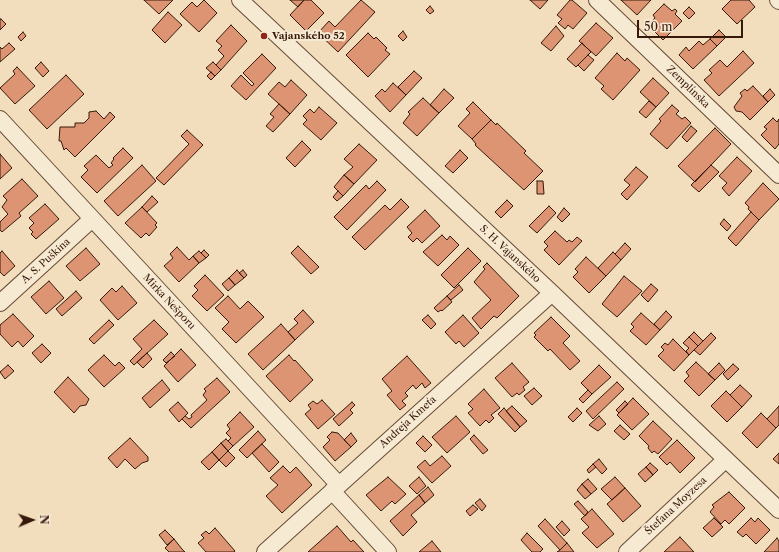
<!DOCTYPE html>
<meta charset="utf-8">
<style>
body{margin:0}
#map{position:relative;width:779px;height:552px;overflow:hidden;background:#f2debc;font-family:"Libre Caslon Text",serif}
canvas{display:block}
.north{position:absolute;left:12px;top:500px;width:40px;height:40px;-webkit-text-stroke:3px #f7ead3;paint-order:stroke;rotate:88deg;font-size:11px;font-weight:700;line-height:16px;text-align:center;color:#37190b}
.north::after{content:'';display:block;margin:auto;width:14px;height:18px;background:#37190b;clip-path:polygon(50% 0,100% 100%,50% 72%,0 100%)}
.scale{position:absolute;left:637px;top:20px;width:106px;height:18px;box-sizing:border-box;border:2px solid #37190b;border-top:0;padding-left:5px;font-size:12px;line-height:14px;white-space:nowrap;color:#37190b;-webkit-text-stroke:3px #f7ead3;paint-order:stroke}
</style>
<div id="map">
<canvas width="779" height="552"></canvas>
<div class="north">N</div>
<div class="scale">50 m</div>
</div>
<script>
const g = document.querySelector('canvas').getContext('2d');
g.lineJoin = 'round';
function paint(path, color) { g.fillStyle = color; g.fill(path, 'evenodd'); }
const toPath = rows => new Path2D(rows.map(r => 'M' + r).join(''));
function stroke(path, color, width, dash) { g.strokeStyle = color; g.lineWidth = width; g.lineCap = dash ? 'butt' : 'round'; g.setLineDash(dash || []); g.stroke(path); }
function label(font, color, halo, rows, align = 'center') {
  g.font = font + ' "Libre Caslon Text",serif'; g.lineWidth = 4; g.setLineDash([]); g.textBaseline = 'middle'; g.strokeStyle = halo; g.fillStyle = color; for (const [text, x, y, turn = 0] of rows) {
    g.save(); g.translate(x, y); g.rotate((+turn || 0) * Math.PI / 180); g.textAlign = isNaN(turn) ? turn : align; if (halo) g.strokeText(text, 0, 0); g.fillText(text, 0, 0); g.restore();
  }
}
const building = toPath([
 [144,0,173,0,159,14,144,0],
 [204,0,217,13,199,32,180,14,192,2,197,7,204,0],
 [290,0,304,0,298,7,290,0],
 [304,0,311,0,324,13,306,31,290,15,304,0],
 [361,0,375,12,338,52,318,33,329,21,335,27,361,0],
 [530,0,548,0,540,9,530,0],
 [570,0,572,0,587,13,573,29,568,25,565,29,558,23,562,19,557,15,570,0],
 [621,0,651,0,637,15,621,0],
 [731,0,749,0,755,7,737,24,722,9,731,0],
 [664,4,672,11,675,9,677,11,675,14,682,21,663,40,648,25,655,18,653,15,664,4],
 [430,6,434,11,430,14,426,10,430,6],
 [689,7,695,13,689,19,683,13,689,7],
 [168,12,182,25,165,43,152,30,168,12],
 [1,19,6,24,0,30,0,19,1,19],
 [596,23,613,38,596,56,579,41,596,23],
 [231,25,247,41,221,70,216,65,224,56,218,50,222,46,216,41,231,25],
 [556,26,564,36,551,51,541,43,556,26],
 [719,30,726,37,717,46,710,39,719,30],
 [403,31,407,37,403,41,398,36,403,31],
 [23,32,26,36,21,41,18,37,23,32],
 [368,33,374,39,376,37,387,48,385,50,390,54,368,77,346,55,368,33],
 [710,39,717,46,693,69,679,55,686,47,689,51,699,41,703,45,710,39],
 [9,43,15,49,0,62,0,47,2,49,9,43],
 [582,43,591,52,576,67,567,59,582,43],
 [743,51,754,63,719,96,704,80,712,73,709,70,720,60,727,67,743,51],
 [617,53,625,61,627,58,640,70,613,100,601,89,604,86,595,78,617,53],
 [262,54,276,68,246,100,231,86,241,75,252,86,254,84,243,73,262,54],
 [588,55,594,60,584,71,578,65,588,55],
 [41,62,49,71,43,77,35,68,41,62],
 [213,62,221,70,215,76,206,68,213,62],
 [17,67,35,86,15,104,0,88,15,74,13,71,17,67],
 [414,71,422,78,406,95,398,87,414,71],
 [211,72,215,76,211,80,207,76,211,72],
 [66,75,84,94,47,129,29,110,66,75],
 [653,78,669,93,656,107,640,92,653,78],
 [291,80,307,95,290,114,268,94,279,82,285,87,291,80],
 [393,83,406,95,390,112,375,96,382,89,385,92,393,83],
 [753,86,768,102,750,120,742,112,736,111,734,107,742,96,740,93,745,89,747,91,753,86],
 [444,89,454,98,439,113,430,105,444,89],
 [770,89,775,95,768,102,763,96,770,89],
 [423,98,439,113,417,136,403,123,410,114,408,112,423,98],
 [649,101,656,107,646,118,639,112,649,101],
 [473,102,491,120,472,139,458,126,470,113,466,109,473,102],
 [279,104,290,114,273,132,266,126,274,117,270,114,279,104],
 [672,105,679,111,676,114,682,119,685,117,691,123,667,149,650,134,661,121,659,119,672,105],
 [319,107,337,123,321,140,303,124,307,120,303,116,310,109,314,113,319,107],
 [96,111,104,119,110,112,115,117,75,157,66,148,64,150,61,141,59,141,60,127,75,127,75,123,84,123,89,118,89,112,96,111],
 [773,118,777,122,779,119,779,144,775,149,761,135,767,129,764,127,773,118],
 [491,120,496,125,497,123,526,151,524,153,543,171,524,190,475,145,476,144,472,139,491,120],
 [691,126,697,131,687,142,682,137,691,126],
 [715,128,731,144,695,182,678,166,715,128],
 [187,130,203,145,164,185,156,178,189,144,181,136,187,130],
 [302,141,311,150,295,167,286,158,302,141],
 [359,144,377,160,354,184,344,175,353,167,344,159,359,144],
 [123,148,133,158,97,193,81,177,88,170,84,166,96,155,109,168,113,165,111,163,114,159,113,158,123,148],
 [460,150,468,158,453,173,445,166,460,150],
 [0,154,12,168,0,179,0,154],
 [737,157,752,171,729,196,722,188,727,183,719,176,737,157],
 [142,165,156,181,118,216,104,201,142,165],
 [711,165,719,172,699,192,691,185,711,165],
 [636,167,648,177,627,200,621,194,630,185,624,180,636,167],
 [344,175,354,184,343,196,334,187,344,175],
 [22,179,38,196,19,213,21,216,2,232,0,230,0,222,8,214,2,207,7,200,3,196,22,179],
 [377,181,386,190,347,230,334,217,366,185,369,189,377,181],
 [537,181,543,181,544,194,537,194,537,181],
 [763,183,779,199,759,220,748,209,749,207,745,203,763,183],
 [338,191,343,196,337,201,333,197,338,191],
 [152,196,158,202,147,212,142,207,152,196],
 [401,199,409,207,365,250,352,237,385,205,390,210,401,199],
 [507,200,513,206,501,218,495,212,507,200],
 [45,204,59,219,36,239,31,234,33,232,29,228,34,223,29,218,45,204],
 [549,206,556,213,537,233,529,226,549,206],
 [142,207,157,223,155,225,157,227,149,236,146,233,141,238,125,223,142,207],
 [564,208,570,214,562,222,557,217,564,208],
 [425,210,440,226,422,243,417,238,413,242,408,237,412,233,407,227,425,210],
 [751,212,759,220,736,246,728,238,751,212],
 [724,219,731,226,727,231,720,224,724,219],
 [555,231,567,242,569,240,572,242,577,237,582,241,559,265,544,250,548,246,544,242,555,231],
 [442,235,447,240,450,236,459,245,438,266,423,252,442,235],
 [625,243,631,249,621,260,615,254,625,243],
 [298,246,319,267,311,274,291,253,298,246],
 [177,247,189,260,193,256,199,263,179,282,164,266,173,258,170,254,177,247],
 [86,248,100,264,80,281,66,266,86,248],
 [468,248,481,261,454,288,441,275,468,248],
 [204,250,209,255,206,258,201,253,204,250],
 [2,251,15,266,4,276,0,272,0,253,2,251],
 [199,251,206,258,199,263,193,256,199,251],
 [613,252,621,260,606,276,598,268,613,252],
 [586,257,606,276,589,293,573,277,578,272,575,269,586,257],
 [487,263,519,296,497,318,494,316,481,329,472,318,491,300,474,282,485,269,483,267,487,263],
 [237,270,244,278,235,285,229,278,237,270],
 [243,270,247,275,244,278,239,273,243,270],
 [205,275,224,295,207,311,192,296,198,290,194,286,205,275],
 [624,276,642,291,617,317,602,304,624,276],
 [229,278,235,285,228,291,222,284,229,278],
 [49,281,64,298,46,314,31,297,49,281],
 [651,284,658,290,648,302,641,295,651,284],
 [459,285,463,290,451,300,447,296,459,285],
 [122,286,137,303,118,320,100,300,112,288,116,292,122,286],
 [76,291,82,298,62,316,56,309,76,291],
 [228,296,240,309,248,301,264,317,236,343,222,329,229,322,215,308,228,296],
 [447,296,452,302,442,311,441,310,438,312,434,308,447,296],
 [303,310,314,322,295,340,288,332,298,323,294,319,303,310],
 [666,311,672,317,660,330,654,324,666,311],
 [641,313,660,330,646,345,630,331,634,327,631,324,641,313],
 [13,314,34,336,23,347,18,341,12,347,0,334,0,325,13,314],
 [428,315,436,324,431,329,422,320,428,315],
 [463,315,479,333,464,347,459,341,456,344,445,332,463,315],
 [551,317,570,336,563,343,580,361,570,370,550,349,548,351,534,337,536,335,534,333,551,317],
 [109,320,114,325,94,344,89,339,109,320],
 [154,320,168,334,134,365,130,361,142,349,133,339,154,320],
 [281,324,295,340,263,370,248,354,281,324],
 [694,332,703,341,698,346,689,337,694,332],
 [711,333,716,338,700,355,694,350,711,333],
 [689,337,698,346,689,355,686,351,689,348,683,343,689,337],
 [673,339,689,355,674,371,658,356,664,350,661,347,665,343,668,345,673,339],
 [42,344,51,353,41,363,32,353,42,344],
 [181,349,196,365,178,382,164,366,181,349],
 [171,352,175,356,166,363,163,360,171,352],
 [147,353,152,359,143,368,137,362,147,353],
 [104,355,115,366,119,362,125,368,104,387,88,370,104,355],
 [289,355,294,361,295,360,313,380,290,402,266,376,289,355],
 [407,356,431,383,425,388,422,383,416,389,413,385,405,393,408,396,402,401,406,405,400,410,387,395,392,391,382,379,407,356],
 [696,362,715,380,699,396,684,381,689,376,686,372,696,362],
 [512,363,529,382,523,387,525,390,519,395,517,393,512,397,495,378,512,363],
 [719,363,725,370,715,380,708,374,719,363],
 [733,364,739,369,728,380,723,374,733,364],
 [8,365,14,371,5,379,0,372,8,365],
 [599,365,611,377,592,394,581,383,599,365],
 [68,377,89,399,86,405,80,406,74,413,54,392,68,377],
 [217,378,230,392,191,428,182,419,185,416,189,419,192,417,191,415,207,400,203,395,206,391,204,389,217,378],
 [162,380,170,390,150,408,142,398,162,380],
 [617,382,624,389,593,419,586,411,617,382],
 [740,385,752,396,742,407,730,395,740,385],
 [534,388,542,396,532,405,524,396,534,388],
 [484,389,500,408,491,415,494,418,489,423,486,420,480,426,468,413,473,409,468,404,484,389],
 [588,390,592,394,583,403,579,399,588,390],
 [726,391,742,407,727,422,711,406,726,391],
 [633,398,649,414,632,430,617,415,633,398],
 [322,400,335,414,318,429,305,414,311,409,308,405,313,401,317,404,322,400],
 [625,401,628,404,619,413,616,410,625,401],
 [178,402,188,413,179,422,169,410,178,402],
 [352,402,355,405,350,410,353,413,339,426,333,419,352,402],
 [512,406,527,421,520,427,506,411,512,406],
 [779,406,779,425,776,428,767,419,779,406],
 [504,408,520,427,515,432,498,414,504,408],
 [577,408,582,413,573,422,568,417,577,408],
 [240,412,254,427,233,446,228,441,231,438,226,433,230,429,227,425,240,412],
 [761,413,776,428,757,448,742,433,761,413],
 [456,416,470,432,447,453,432,437,456,416],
 [599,416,606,424,598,431,589,425,599,416],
 [653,421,672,439,658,454,654,451,652,453,648,448,649,446,639,436,653,421],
 [620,425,630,434,624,440,614,431,620,425],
 [258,431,266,440,247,458,239,450,258,431],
 [332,432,338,433,351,447,335,461,323,447,330,440,327,437,332,432],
 [351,433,357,441,351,447,344,440,351,433],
 [474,435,488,450,483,454,470,439,474,435],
 [423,436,432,445,425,452,416,443,423,436],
 [130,438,148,457,148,461,142,463,135,469,125,459,117,468,108,458,130,438],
 [226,439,233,446,228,451,221,443,226,439],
 [677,440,695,458,680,473,670,462,667,465,659,457,677,440],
 [221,443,228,451,219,460,212,452,221,443],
 [262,444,279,462,269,472,252,453,262,444],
 [228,451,235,458,226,467,219,460,228,451],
 [212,452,219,460,209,470,201,462,212,452],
 [779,453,779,464,773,459,779,453],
 [442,456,451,466,432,483,417,467,425,460,430,466,442,456],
 [599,459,607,469,602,474,593,464,599,459],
 [650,463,658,470,653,475,646,467,650,463],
 [593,464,596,467,589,473,587,470,593,464],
 [283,466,290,473,296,467,312,485,282,513,266,496,278,485,270,478,283,466],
 [646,467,653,475,645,482,638,474,646,467],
 [388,477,406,494,395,504,392,501,381,511,366,495,388,477],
 [419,477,426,486,417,494,409,486,419,477],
 [615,477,625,488,612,500,601,489,615,477],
 [588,479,597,489,591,494,582,484,588,479],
 [582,484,591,494,585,499,577,490,582,484],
 [428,487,434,495,425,503,419,495,428,487],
 [625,488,641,506,623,522,607,504,625,488],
 [729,492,745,508,729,524,725,520,721,524,710,512,714,507,712,505,729,492],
 [419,495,425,503,411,515,417,522,403,536,390,521,419,495],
 [480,499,486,506,482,511,475,503,480,499],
 [578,501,588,512,585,516,574,504,578,501],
 [473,505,478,509,470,516,466,511,473,505],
 [592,509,614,534,597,548,582,533,589,527,581,519,592,509],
 [714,518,723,527,712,537,703,528,714,518],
 [751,518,755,522,758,518,770,530,756,544,746,534,743,537,737,532,751,518],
 [545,519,567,543,560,550,538,526,545,519],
 [562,521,570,530,564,536,556,527,562,521],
 [337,526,351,542,353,540,364,552,308,552,337,526],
 [215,528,235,551,234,552,206,552,198,543,204,538,201,535,206,531,209,534,215,528],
 [165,530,174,539,167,545,159,535,165,530],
 [527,533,543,549,540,552,532,552,521,540,527,533],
 [680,537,694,552,664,552,680,537],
 [777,538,779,541,779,552,764,552,777,538],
 [174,539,182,549,185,552,169,552,165,548,174,539],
 [432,541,441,552,419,552,432,541],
 [567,543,574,552,557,552,560,550,567,543]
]);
paint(building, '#dd9472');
stroke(building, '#37190b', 1);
const street = toPath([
 [240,0,552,293,779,510],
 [597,0,779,175],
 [778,0,779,1],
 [0,119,339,485],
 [0,303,92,219],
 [332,491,388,552],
 [265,552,552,293],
 [627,552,725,460]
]);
stroke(street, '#664a37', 18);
stroke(street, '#f7ead3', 16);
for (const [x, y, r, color] of [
 [264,36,4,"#8f2418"]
]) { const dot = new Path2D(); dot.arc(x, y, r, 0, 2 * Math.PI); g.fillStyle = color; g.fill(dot); stroke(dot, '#f7ead3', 1.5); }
label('bold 10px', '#37190b', '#f7ead3', [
 ["Vajanského 52",272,36]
], 'left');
label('10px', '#37190b', '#f7ead3', [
 ["Zemplínska",688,87,44],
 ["S. H. Vajanského",510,254,43],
 ["A. S. Puškina",46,261,-42],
 ["Mirka Nešporu",169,302,47],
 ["Andreja Kmeťa",408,422,-42],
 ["Štefana Moyzesa",676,506,-43]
]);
</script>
